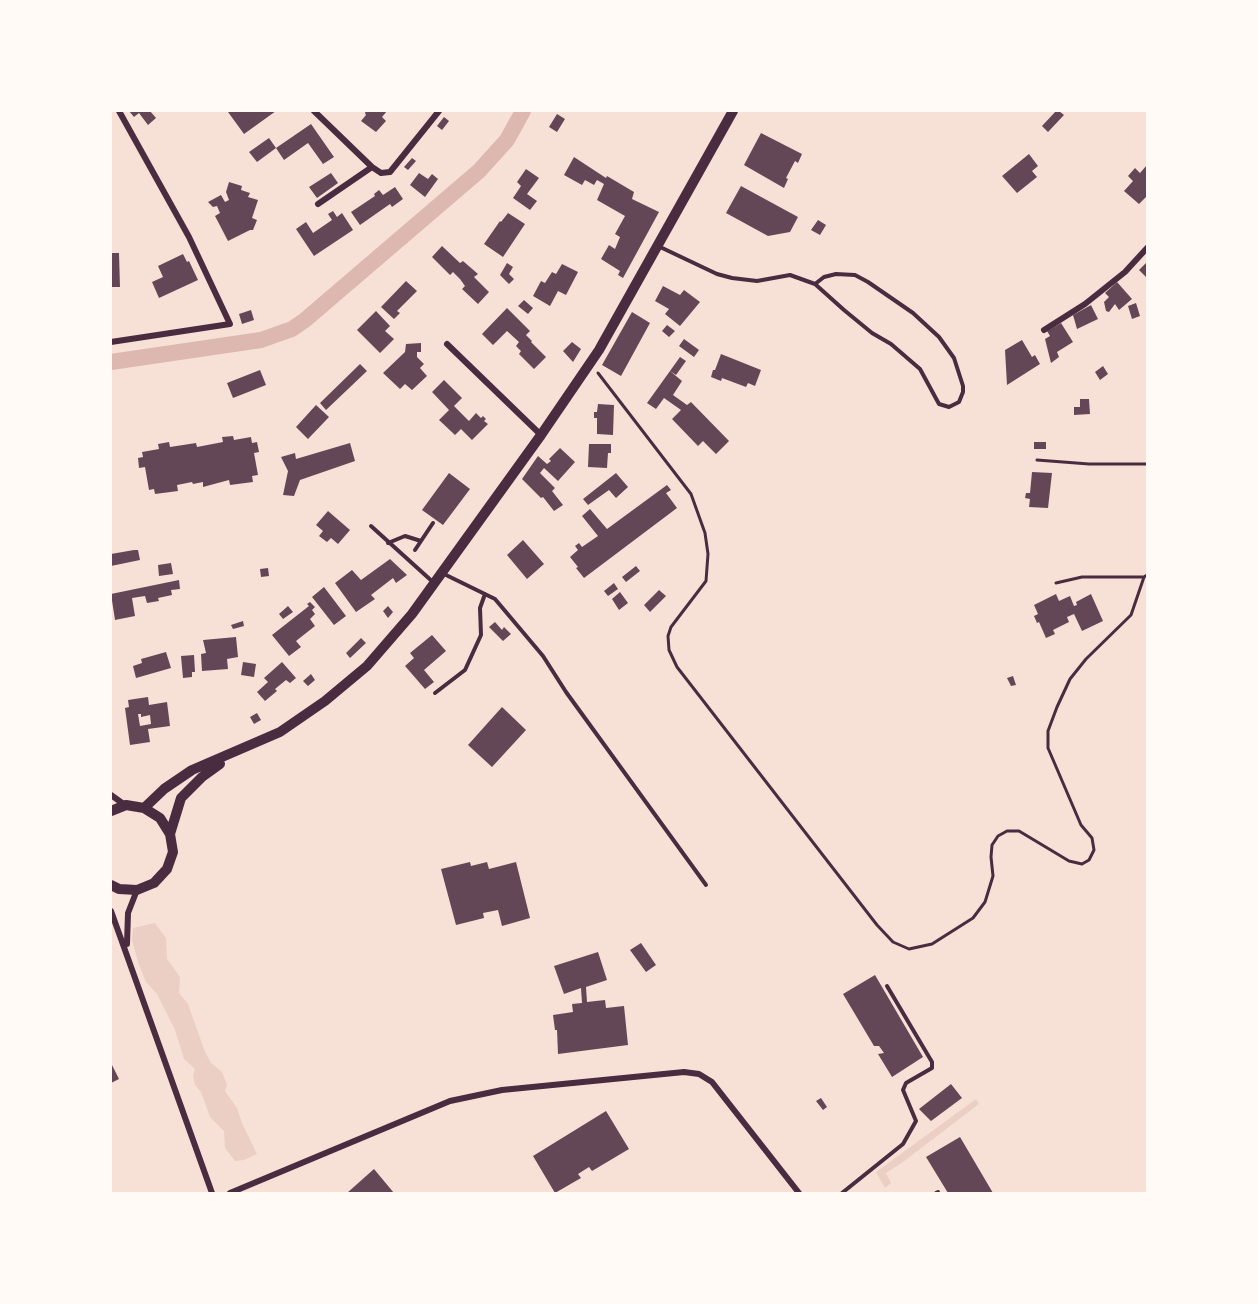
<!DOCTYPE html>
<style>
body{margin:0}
#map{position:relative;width:1258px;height:1304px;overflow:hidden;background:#f7e1d7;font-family:Overpass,sans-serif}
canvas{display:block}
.frame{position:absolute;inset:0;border:112px solid #fffaf5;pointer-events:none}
</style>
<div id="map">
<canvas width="1258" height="1304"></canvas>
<div class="frame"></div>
</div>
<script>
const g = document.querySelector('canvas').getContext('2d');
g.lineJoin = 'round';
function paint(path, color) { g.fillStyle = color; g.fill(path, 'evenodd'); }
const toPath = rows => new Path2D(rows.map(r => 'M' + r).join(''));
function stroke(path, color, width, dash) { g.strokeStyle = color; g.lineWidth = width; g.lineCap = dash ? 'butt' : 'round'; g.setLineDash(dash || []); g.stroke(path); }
paint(toPath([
 [155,923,166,938,167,959,180,977,179,993,188,1004,205,1052,211,1063,222,1072,227,1085,225,1091,237,1108,242,1123,257,1154,244,1160,235,1161,225,1148,224,1131,210,1117,201,1092,195,1085,193,1075,195,1069,184,1059,175,1030,157,994,146,982,139,965,132,941,133,928],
 [976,1099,979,1104,903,1162,886,1173,891,1183,885,1188,876,1172]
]), '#ebcfc5');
stroke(toPath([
 [111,362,261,340,292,329,305,320,479,171,507,140,523,111]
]), '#dcb8b0', 16);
paint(toPath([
 [129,111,150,111,156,118,148,125,139,113,134,117],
 [230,111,276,111,244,134,228,112],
 [366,111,387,111,382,117,386,121,376,132,361,121,366,115,365,113],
 [1056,111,1059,111,1064,115,1048,132,1042,126],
 [557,114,565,119,557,132,549,127],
 [444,117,449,121,442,130,437,126],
 [311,124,334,157,323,164,308,143,284,160,276,148],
 [761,133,802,154,798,163,795,161,786,178,788,179,784,188,744,165],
 [269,138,276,148,257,162,249,152],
 [1029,154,1038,166,1032,171,1037,177,1017,193,1002,176],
 [574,157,606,178,607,176,634,192,632,199,659,212,623,278,618,275,620,271,601,259,609,245,615,249,620,237,615,234,625,216,597,200,604,184,597,180,594,185,585,180,582,185,564,175],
 [412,158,416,161,408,170,404,167],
 [1147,165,1147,196,1139,204,1124,191,1133,181,1128,176,1135,168,1140,173],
 [526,169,539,178,527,194,537,201,530,210,513,198,521,186,517,182],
 [331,173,338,183,317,198,309,187],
 [419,173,428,179,432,174,438,179,425,197,410,185],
 [229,182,242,186,241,190,250,193,248,197,258,200,252,218,257,220,253,230,250,230,228,241,215,216,220,213,217,206,213,207,208,202,221,195,225,202,229,200,226,192],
 [741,186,798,217,790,232,768,236,726,213],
 [395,187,403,199,392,207,390,204,360,225,351,212,375,196,374,194,379,190,383,195],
 [333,211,337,217,342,213,353,230,314,256,296,229,306,222,313,233,332,220,328,214],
 [508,213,525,224,503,257,484,244,500,221,501,222],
 [818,220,826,225,820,235,811,230],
 [442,246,460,263,463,261,478,274,474,277,489,292,478,304,462,289,465,286,460,279,453,272,450,275,432,257],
 [111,253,119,253,120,287,111,287],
 [183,254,187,262,189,261,198,280,159,298,152,282,163,277,158,266],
 [1147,262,1147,278,1139,270],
 [507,263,513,267,509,274,514,279,509,284,500,275],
 [562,264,578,272,566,295,558,291,550,306,533,296,541,281,545,283,552,272,556,274],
 [406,281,417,291,397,311,400,313,394,319,381,307],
 [1117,282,1132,299,1119,310,1115,304,1109,312,1106,311,1104,302,1109,297,1105,293],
 [663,286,680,295,684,290,700,302,680,326,665,314,669,309,655,301],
 [524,300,533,308,528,314,518,306],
 [1136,303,1140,316,1132,319,1128,306],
 [1091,305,1098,319,1077,329,1073,315],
 [507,308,530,331,526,335,532,341,531,342,546,357,534,369,519,354,521,351,516,346,519,342,507,331,493,345,482,334],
 [251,310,254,320,242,324,239,314],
 [376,311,390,326,385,331,394,339,380,353,357,330],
 [632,312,650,323,621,376,602,365],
 [1061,323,1073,342,1057,352,1059,357,1051,363,1045,339,1050,336,1047,331],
 [667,325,675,331,669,337,662,331],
 [684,339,699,350,694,357,679,346],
 [1022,340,1032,357,1035,355,1040,364,1007,385,1005,350],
 [572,342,581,349,573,362,563,351],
 [421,343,421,352,417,352,417,357,424,364,420,368,427,376,412,390,405,384,400,389,383,373,405,352,406,344],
 [721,354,761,370,755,386,748,383,746,387,722,378,721,381,711,377,713,370,715,370],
 [680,357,686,361,676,375,670,371],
 [360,364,367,371,326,410,320,403],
 [1103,366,1108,374,1100,380,1095,372],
 [260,370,266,385,233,398,227,383],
 [670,371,682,381,673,395,687,405,691,402,729,441,716,454,703,441,698,446,672,419,681,410,664,398,656,409,647,403],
 [444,380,462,398,454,406,469,421,476,413,481,418,483,416,486,419,484,421,488,424,472,440,461,429,455,435,439,420,449,410,432,392],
 [1080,399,1089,399,1090,414,1074,415,1074,407,1080,407],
 [598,404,614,405,613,435,597,434,597,418,594,418,594,412,597,412],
 [316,405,329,417,308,439,296,427],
 [233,436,234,440,251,437,252,443,257,442,259,452,254,453,258,475,252,476,253,482,230,485,229,480,203,487,203,482,193,484,192,482,177,485,178,491,155,494,154,489,149,490,145,467,139,468,138,458,143,457,142,452,159,449,158,444,169,442,170,447,196,443,197,447,223,442,222,437],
 [1034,442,1046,442,1046,449,1034,449],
 [350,443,355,461,300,480,294,496,283,495,288,471,281,457,295,453,296,459],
 [589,444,611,444,611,453,608,453,607,468,588,467],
 [560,448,575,462,558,481,544,468,540,473,555,488,552,491,563,505,554,511,543,497,541,498,522,479,538,456,547,464,551,461,549,459],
 [1032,472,1052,473,1048,508,1029,507,1030,499,1025,498,1026,493,1030,493],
 [449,473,470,489,443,525,422,510],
 [616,473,628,487,616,498,609,490,588,505,583,499],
 [667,485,671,490,666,493,677,508,584,578,576,568,578,567,570,557,578,550,575,546,579,543,582,547,598,536,582,516,590,509,607,529],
 [328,511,350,530,338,544,331,538,327,542,319,536,323,531,316,525],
 [523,540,544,564,527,579,507,555],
 [134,550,138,550,140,560,111,566,111,554],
 [390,559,407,575,396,583,393,578,371,595,375,599,356,612,335,583,352,570,361,580],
 [171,563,173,574,159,576,158,565],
 [636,566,640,571,626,582,622,577],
 [268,568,269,576,261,577,260,569],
 [179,580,180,589,171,590,172,595,158,598,159,601,147,603,145,596,132,598,135,616,115,620,111,594],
 [614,583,618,589,608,596,604,591],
 [324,587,346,616,334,625,312,597],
 [659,590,666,596,650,612,644,605],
 [620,592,628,603,619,610,612,599],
 [1056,594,1059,601,1070,596,1074,606,1077,605,1076,602,1091,594,1103,621,1082,631,1074,614,1067,617,1069,622,1053,630,1055,634,1046,638,1039,622,1037,623,1034,616,1038,614,1034,605],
 [310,602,315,607,312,610,315,614,310,619,315,626,296,641,301,647,289,656,272,635,309,606,307,604],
 [288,606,293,612,283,619,279,614],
 [388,606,393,612,388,618,383,611],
 [243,621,244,626,233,629,231,625],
 [495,622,502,630,504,627,511,634,503,641,489,627],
 [432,635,446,651,424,670,434,682,425,689,405,666,414,658,410,653],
 [236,637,238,657,227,659,228,669,202,671,201,654,206,653,203,640],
 [361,638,366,643,350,658,346,653],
 [166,652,171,668,136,678,133,666,142,663,141,659],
 [194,655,195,672,192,672,192,677,183,678,181,656],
 [243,662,256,664,254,677,241,675],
 [282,662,296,678,290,683,286,680,275,689,277,691,265,701,257,692,268,682,264,678],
 [311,674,315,680,308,686,303,681],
 [1013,676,1016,685,1011,686,1007,678],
 [148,697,149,705,167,702,170,726,148,729,150,742,130,745,125,708,129,707,128,700],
 [138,714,141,714,141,717,150,715,151,724,140,726],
 [502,707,526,730,492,767,468,745],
 [257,713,261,720,254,724,250,717],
 [470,862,471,866,487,862,489,869,516,862,530,918,502,926,498,910,483,913,484,918,456,925,441,869],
 [641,943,656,965,646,972,630,950],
 [598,952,607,980,586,987,587,1002,605,1000,606,1008,624,1006,628,1045,558,1054,557,1030,555,1030,553,1015,573,1012,572,1004,582,1003,581,988,564,994,554,966],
 [875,975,923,1057,892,1077,878,1054,884,1053,879,1046,874,1046,843,994],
 [111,1063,119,1079,111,1083],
 [951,1084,962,1098,931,1121,919,1109],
 [821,1098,827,1107,823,1110,816,1101],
 [606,1111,629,1149,592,1171,589,1167,578,1174,581,1178,555,1193,533,1156],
 [960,1137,993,1193,948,1193,926,1157],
 [374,1169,394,1193,347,1193]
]), '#644757');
stroke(toPath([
 [598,373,691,494,705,533,708,554,706,581,671,627,668,636,669,650,677,667,877,925,893,942,909,949,932,944,973,918,985,902,993,876,991,857,992,845,998,836,1007,831,1019,831,1069,861,1082,864,1089,860,1094,850,1092,838,1081,825,1048,748,1048,731,1057,707,1070,679,1086,659,1131,615,1144,577],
 [1037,460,1089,464,1147,464],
 [1056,583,1082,577,1144,577,1147,575]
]), '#4a2c40', 3);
stroke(toPath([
 [658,246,717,274,732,278,757,281,790,275,815,284,844,310,872,333,891,344,920,369,939,404,949,407,959,402,963,392,963,386,954,358,939,337,913,313,868,282,855,275,836,274,824,277,815,284],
 [371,526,434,583],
 [388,543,405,536,421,541],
 [415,550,433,523],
 [444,574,495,599,543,656,566,692,706,885],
 [435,693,465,670,481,635,480,608,485,594],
 [842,1193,903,1144,916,1121,903,1090,906,1083,932,1068,932,1062,887,986],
 [936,1193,938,1192]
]), '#4a2c40', 4);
stroke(toPath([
 [314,111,372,167,381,173,390,172,439,111],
 [318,204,372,167],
 [1044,330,1085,304,1125,272,1147,248],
 [111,342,230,324,189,237,119,111],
 [447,344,541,435],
 [111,795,125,805],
 [111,911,212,1193],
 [127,944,128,913,137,890],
 [230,1193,450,1101,502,1090,684,1072,699,1074,712,1082,799,1193]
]), '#4a2c40', 6);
stroke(toPath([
 [144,808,164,789,192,770,280,732,325,701,367,666,412,614,541,435,599,350,733,111],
 [111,811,126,805,144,808,160,818,170,834,173,852,167,869,154,883,137,890,119,889,111,885],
 [170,834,181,798,202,777,220,764]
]), '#4a2c40', 10);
</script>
